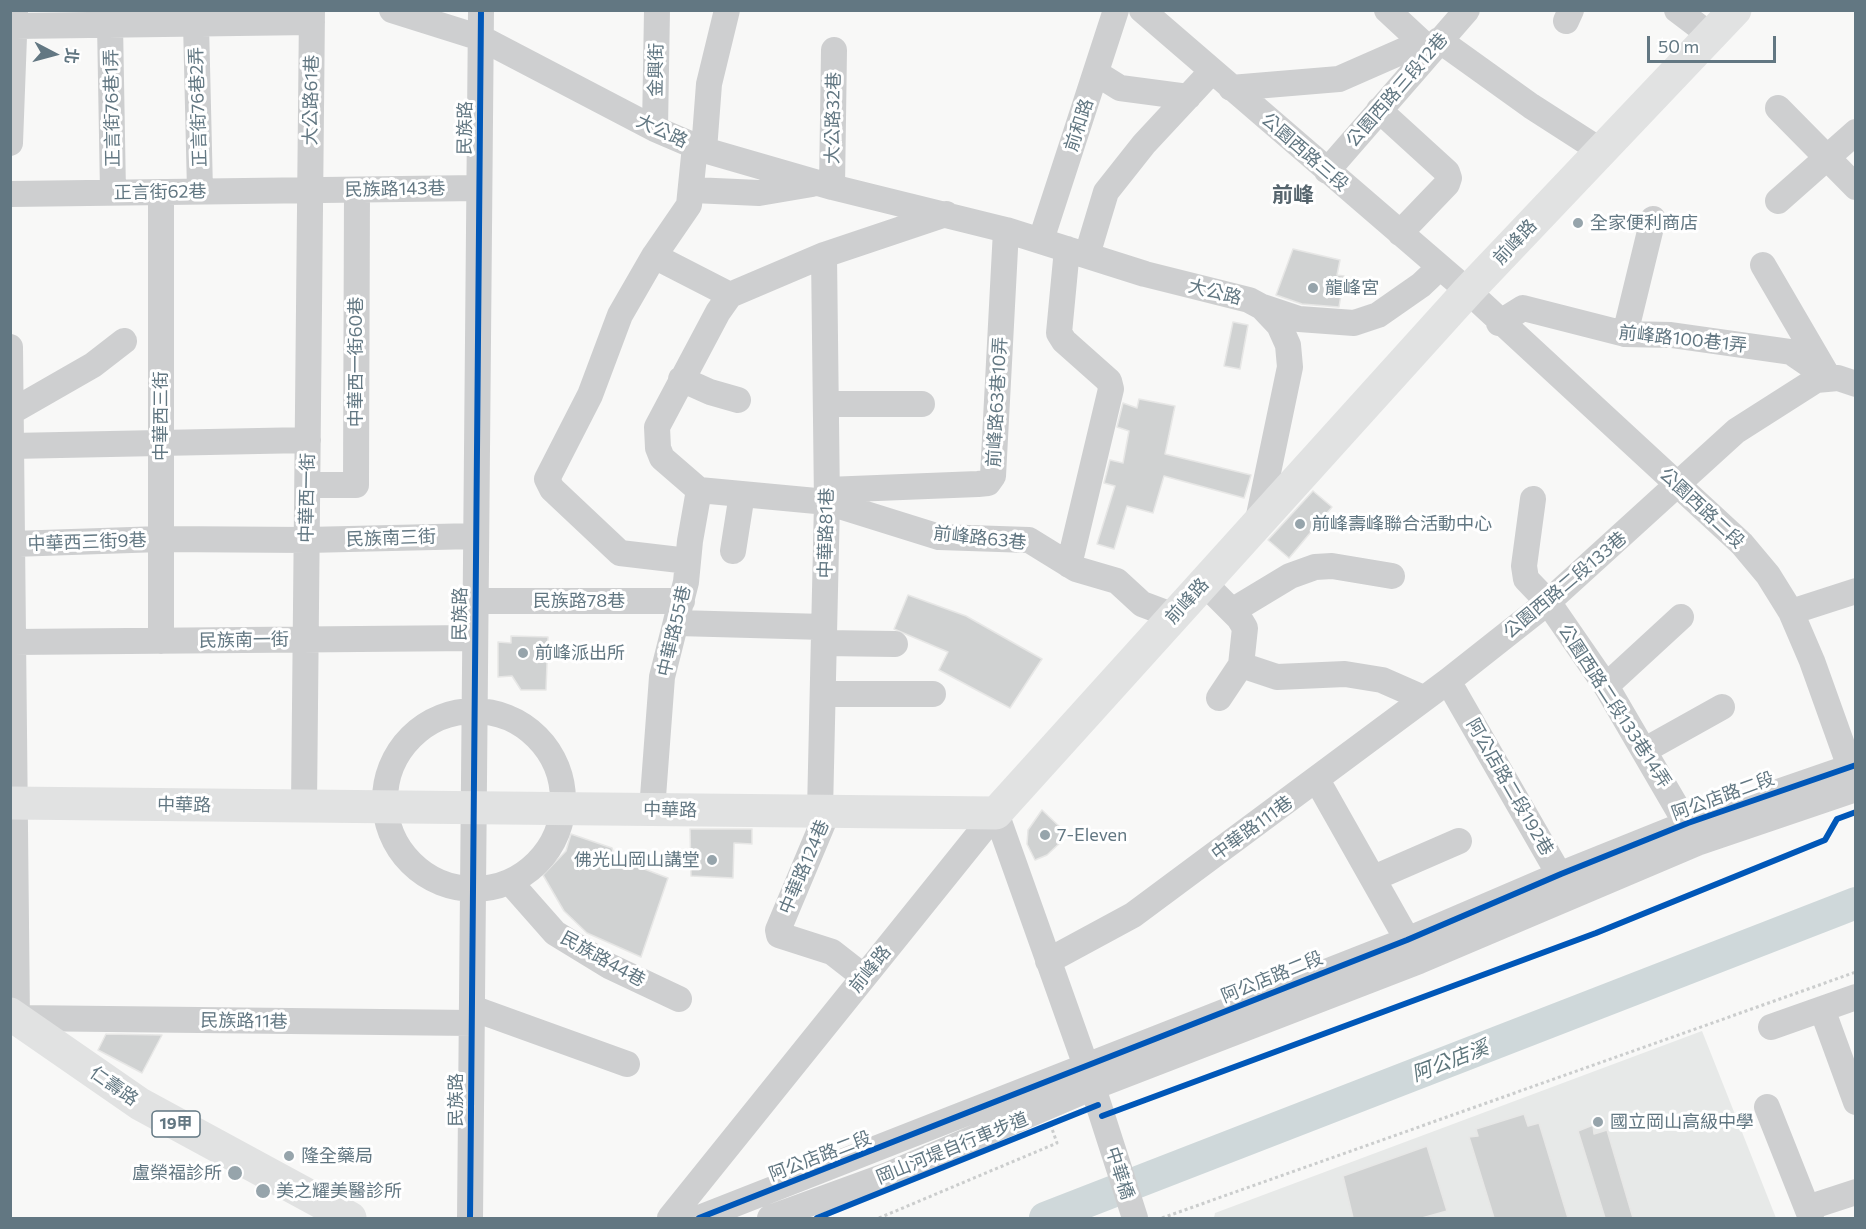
<!DOCTYPE html>
<meta charset="utf-8">
<style>
body{margin:0}
#map{position:relative;width:1866px;height:1229px;overflow:hidden;background:#f8f8f7;font-family:Commissioner,"Noto Sans TC",sans-serif}
canvas{display:block}
.frame{position:absolute;inset:0;border:12px solid #627782;pointer-events:none}
.north{position:absolute;left:24px;top:24px;width:60px;height:60px;-webkit-text-stroke:4px #fff;paint-order:stroke;rotate:96deg;font-size:16px;font-weight:700;line-height:24px;text-align:center;color:#627782}
.north::after{content:'';display:block;margin:auto;width:21px;height:27px;background:#627782;clip-path:polygon(50% 0,100% 100%,50% 72%,0 100%)}
.scale{position:absolute;left:1647px;top:36px;width:129px;height:27px;box-sizing:border-box;border:3px solid #627782;border-top:0;padding-left:8px;font-size:18px;line-height:21px;white-space:nowrap;color:#627782;-webkit-text-stroke:4px #fff;paint-order:stroke}
</style>
<div id="map">
<canvas width="1866" height="1229"></canvas>
<div class="frame"></div>
<div class="north">北</div>
<div class="scale">50 m</div>
</div>
<script>
const g = document.querySelector('canvas').getContext('2d');
g.lineJoin = 'round';
function paint(path, color) { g.fillStyle = color; g.fill(path, 'evenodd'); }
const toPath = rows => new Path2D(rows.map(r => 'M' + r).join(''));
function stroke(path, color, width, dash) { g.strokeStyle = color; g.lineWidth = width; g.lineCap = dash ? 'butt' : 'round'; g.setLineDash(dash || []); g.stroke(path); }
function label(font, color, halo, rows, align = 'center') {
  g.font = font + ' Commissioner,"Noto Sans TC",sans-serif'; g.lineWidth = 6; g.setLineDash([]); g.textBaseline = 'middle'; g.strokeStyle = halo; g.fillStyle = color; for (const [text, x, y, turn = 0] of rows) {
    g.save(); g.translate(x, y); g.rotate((+turn || 0) * Math.PI / 180); g.textAlign = isNaN(turn) ? turn : align; if (halo) g.strokeText(text, 0, 0); g.fillText(text, 0, 0); g.restore();
  }
}
paint(toPath([
 [1702,1031,1776,1218,1214,1218,1215,1213]
]), '#e7e9e8');
stroke(toPath([
 [1045,1218,1856,903]
]), '#cfd8da', 32);
const building = toPath([
 [1293,249,1340,260,1337,275,1344,276,1339,307,1302,304,1276,295,1293,249],
 [1233,322,1248,325,1240,369,1224,366,1233,322],
 [1139,399,1175,406,1165,454,1251,475,1244,498,1164,476,1153,513,1127,506,1114,549,1097,544,1115,486,1104,483,1110,460,1123,463,1129,431,1117,427,1123,403,1137,408,1139,399],
 [1313,491,1332,507,1289,558,1268,540,1313,491],
 [908,595,966,616,1042,659,1010,708,939,670,948,652,894,629,908,595],
 [511,636,548,637,546,690,521,690,512,676,498,677,498,642,511,643,511,636],
 [1042,810,1063,830,1063,840,1047,855,1035,860,1027,844,1028,830,1042,810],
 [690,829,752,829,752,844,734,843,733,878,691,876,690,829],
 [571,834,612,848,615,858,668,878,641,957,587,933,564,911,543,875,566,851,571,834],
 [106,1034,162,1035,142,1073,98,1050,106,1034],
 [1524,1114,1528,1126,1539,1123,1568,1218,1494,1218,1469,1137,1478,1136,1476,1129,1524,1114],
 [1593,1125,1594,1134,1607,1130,1633,1218,1605,1218,1578,1131,1593,1125],
 [1427,1146,1447,1211,1422,1218,1353,1218,1343,1176,1427,1146]
]);
paint(building, '#d0d2d2');
stroke(building, '#e7e7e6', 1.5);
stroke(toPath([
 [879,1218,1057,1143,1051,1126],
 [1162,1218,1856,972]
]), '#cbcdcd', 3, [3, 3]);
stroke(toPath([
 [392,10,481,38,655,129,704,150,832,187,1006,230,1145,274,1249,300,1262,307,1279,325,1288,345,1290,367,1257,525],
 [1142,10,1468,291,1742,544,1768,575,1791,612,1812,661,1855,781],
 [1387,10,1430,50],
 [1677,10,1710,35],
 [1566,21,1571,10],
 [196,23,200,191],
 [110,24,113,192],
 [15,26,312,22],
 [1439,40,1531,106,1601,151],
 [1096,73,1120,88,1188,97],
 [1231,88,1339,79,1421,43],
 [1778,108,1856,187],
 [1379,110,1447,172,1449,178,1447,184,1400,233],
 [655,129,657,10],
 [10,143,15,10],
 [704,150,709,84,727,10],
 [1327,171,1467,10],
 [832,187,834,50],
 [693,190,759,193,812,184],
 [161,192,161,641],
 [10,194,479,188],
 [1778,201,1856,132],
 [1041,240,1116,10],
 [1067,249,1059,333,1064,341,1109,381,1111,389,1069,565],
 [1087,255,1106,192,1144,144,1211,72],
 [654,256,730,295],
 [1763,265,1826,373],
 [1263,307,1299,319,1354,323,1378,315,1421,285,1440,267],
 [1499,323,1523,308,1625,334,1671,335,1791,352,1829,378],
 [1625,334,1653,219],
 [10,347,17,1018,472,1023],
 [681,379,710,392,738,400],
 [826,404,922,404],
 [11,412,93,365,124,341],
 [11,446,308,440],
 [308,485,356,485,357,190],
 [699,490,827,502,939,537,1029,540,1076,569,1117,581,1142,604,1174,616],
 [699,490,662,458,658,448,657,427,718,312,730,295,824,255,946,214],
 [827,490,978,484,988,483,993,476,1006,230],
 [1533,499,1524,566,1526,579,1548,602,1606,686,1694,837],
 [12,544,161,539,307,540,476,536],
 [733,551,742,494],
 [688,561,620,553,552,489,547,479,590,395,620,315,654,256,689,205,695,146],
 [1204,583,1239,618,1245,628,1241,665,1219,698],
 [476,601,682,601],
 [1232,611,1290,576,1315,567,1332,566,1392,576],
 [1791,612,1856,591],
 [677,623,824,627],
 [13,642,475,638],
 [824,643,895,644],
 [1241,665,1277,677,1345,674,1382,680,1423,698],
 [1448,681,1567,888],
 [1606,686,1681,617],
 [823,694,933,694],
 '385 800a89 89 0 1 1 178 0a89 89 0 1 1-178 0Z',
 [1645,750,1722,707],
 [1317,780,1416,955],
 [304,806,312,10],
 [652,810,662,677,686,582,690,541,699,490],
 [820,811,827,502,824,255],
 [828,811,778,930,779,935,832,952,864,977],
 [996,813,1086,1066,1135,1218],
 [1374,878,1459,841],
 [510,882,555,933,609,966,679,999],
 [1048,961,1133,915,1448,681,1548,602,1736,431,1816,380,1838,378,1856,384],
 [472,1008,627,1064],
 [1822,1009,1856,1102],
 [1771,1027,1856,997],
 [1767,1107,1811,1218],
 [1807,1208,1856,1192],
 [470,1218,481,10],
 [670,1218,996,813],
 [699,1218,1407,940,1561,874,1688,823,1856,765],
 [770,1218,888,1175,1093,1087,1419,961,1697,843,1856,789]
]), '#cecfd0', 26);
stroke(toPath([
 [10,803,996,813,1468,291,1735,10],
 [10,1014,140,1104,350,1218]
]), '#e1e2e2', 33);
stroke(toPath([
 [1102,1116,1596,933,1825,840,1837,819,1856,812],
 [470,1218,481,10],
 [699,1218,1407,940,1561,874,1688,823,1856,765],
 [817,1218,1098,1105]
]), '#0057b8', 6);
for (const [x, y, r, color] of [
 [1578,223,6,"#96a4ab"],
 [1313,288,6,"#96a4ab"],
 [1300,524,6,"#96a4ab"],
 [523,653,6,"#96a4ab"],
 [1045,835,6,"#96a4ab"],
 [712,860,6,"#96a4ab"],
 [1598,1122,6,"#96a4ab"],
 [289,1156,6,"#96a4ab"],
 [235,1173,8,"#96a4ab"],
 [263,1191,8,"#96a4ab"]
]) { const dot = new Path2D(); dot.arc(x, y, r, 0, 2 * Math.PI); g.fillStyle = color; g.fill(dot); stroke(dot, '#fff', 2); }
for (const [x, y, w] of [
 [176,1124,48]
]) { const box = new Path2D(); box.roundRect(x - w / 2, y - 13, w, 26, 4.5); g.fillStyle = '#fff'; g.fill(box); stroke(box, '#627782', 1.5); }
label('bold 16px', '#627782', null, [
 ["19甲",176,1124]
]);
label('18px', '#627782', '#fff', [
 ["金興街",656,70,-89],
 ["公園西路三段12巷",1397,90,-49],
 ["大公路61巷",311,100,-89],
 ["正言街76巷2弄",198,107,-92],
 ["正言街76巷1弄",112,108,-91],
 ["大公路32巷",833,118,-89],
 ["前和路",1079,125,-72],
 ["民族路",465,128,-89],
 ["大公路",662,131,25],
 ["公園西路三段",1305,152,41],
 ["民族路143巷",395,189,-1],
 ["正言街62巷",160,192,-1],
 ["前峰路",1515,242,-47],
 ["大公路",1215,292,14],
 ["前峰路100巷1弄",1683,339,6],
 ["中華西一街60巷",356,362,-90],
 ["前峰路63巷10弄",997,402,-87],
 ["中華西三街",161,416,-90],
 ["中華西一街",307,498,-89],
 ["公園西路二段",1702,508,43],
 ["中華路81巷",826,533,-89],
 ["民族南三街",391,538,-2],
 ["前峰路63巷",980,538,6],
 ["中華西三街9巷",87,542,-2],
 ["公園西路二段133巷",1565,585,-40],
 ["民族路78巷",579,601],
 ["前峰路",1187,601,-48],
 ["民族路",460,614,-89],
 ["中華路55巷",674,631,-77],
 ["民族南一街",244,640,-1],
 ["公園西路二段133巷14弄",1615,706,57],
 ["阿公店路二段192巷",1510,787,60],
 ["阿公店路二段",1723,796,-20],
 ["中華路",184,805,1],
 ["中華路",670,810,1],
 ["中華路111巷",1252,828,-36],
 ["中華路124巷",804,867,-67],
 ["民族路44巷",603,959,29],
 ["前峰路",870,969,-51],
 ["阿公店路二段",1272,977,-22],
 ["民族路11巷",244,1021,1],
 ["仁壽路",114,1086,35],
 ["民族路",456,1100,-90],
 ["岡山河堤自行車步道",952,1148,-22],
 ["阿公店路二段",820,1156,-21],
 ["中華橋",1120,1173,72]
]);
label('18px', '#627782', '#fff', [
 ["全家便利商店",1590,223],
 ["龍峰宮",1325,288],
 ["前峰壽峰聯合活動中心",1312,524],
 ["前峰派出所",535,653],
 ["7-Eleven",1057,835],
 ["佛光山岡山講堂",700,860,"right"],
 ["國立岡山高級中學",1610,1122],
 ["隆全藥局",301,1156],
 ["盧榮福診所",222,1173,"right"],
 ["美之耀美醫診所",276,1191]
], 'left');
label('italic 20px', '#5e767c', '#fff', [
 ["阿公店溪",1450,1061,-21]
]);
label('bold 21px', '#55646d', '#fff', [
 ["前峰",1293,195]
]);
</script>
